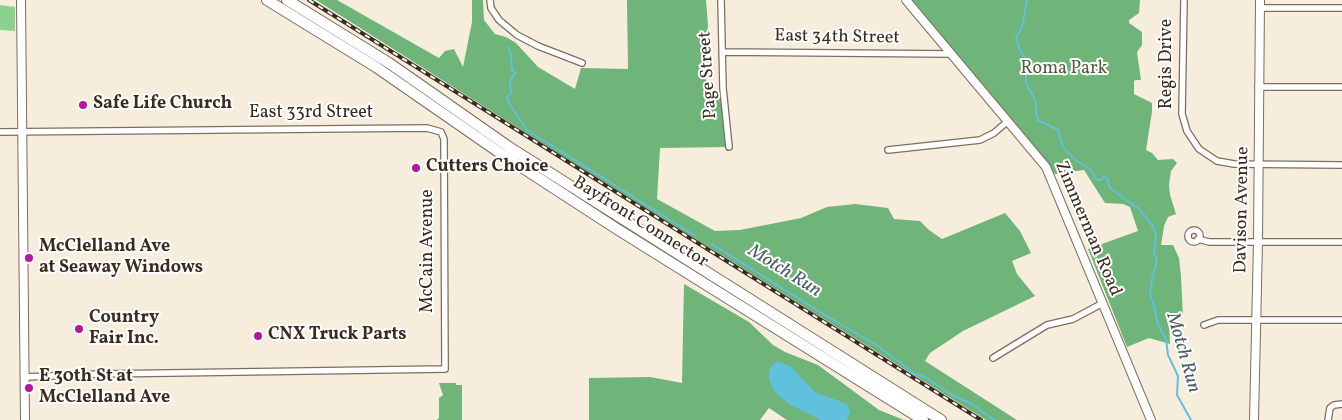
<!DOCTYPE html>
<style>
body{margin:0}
canvas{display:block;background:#f7eddc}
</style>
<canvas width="1342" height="420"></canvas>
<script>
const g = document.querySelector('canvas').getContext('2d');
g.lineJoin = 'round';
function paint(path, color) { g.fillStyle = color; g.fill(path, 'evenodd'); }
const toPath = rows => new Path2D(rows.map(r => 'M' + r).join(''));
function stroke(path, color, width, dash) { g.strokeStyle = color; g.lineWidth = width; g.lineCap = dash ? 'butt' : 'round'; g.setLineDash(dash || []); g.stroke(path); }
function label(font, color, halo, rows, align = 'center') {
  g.font = font + ' Vollkorn,serif'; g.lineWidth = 4; g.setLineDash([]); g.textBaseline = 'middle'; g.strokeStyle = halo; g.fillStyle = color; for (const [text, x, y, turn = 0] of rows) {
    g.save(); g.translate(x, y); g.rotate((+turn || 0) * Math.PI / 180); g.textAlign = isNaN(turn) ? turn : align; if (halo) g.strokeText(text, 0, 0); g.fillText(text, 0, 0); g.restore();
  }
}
paint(toPath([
 [0,5,15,7,15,31,0,30]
]), '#8ad28d');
paint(toPath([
 [316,0,337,0,439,58,445,51,454,49,463,67,472,22,472,0,483,0,484,20,495,34,506,37,516,43,538,67,575,89,581,68,628,69,627,0,706,0,708,26,703,73,712,94,717,97,722,94,726,147,660,148,657,199,715,231,740,230,801,218,827,207,855,204,888,208,894,219,920,221,929,230,942,239,1005,213,1020,231,1031,253,1012,261,1017,274,1035,296,963,331,930,353,925,361,1017,420,986,420,559,154],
 [911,0,1140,0,1139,13,1129,20,1129,23,1142,32,1142,45,1137,52,1141,80,1135,80,1134,82,1134,94,1152,103,1152,112,1146,150,1152,153,1158,160,1173,159,1177,163,1171,171,1169,185,1170,195,1176,214,1168,217,1164,226,1161,245,1173,245,1179,258,1181,276,1183,317,1169,321,1170,344,1149,338,1127,347,1088,249,1138,231,1130,207,1123,204,1105,203,1084,170,1055,174,1035,147],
 [684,284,749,322,773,345,785,352,818,365,879,410,904,420,787,420,769,408,760,420,589,420,589,378,650,377,682,383],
 [439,383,456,383,456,385,462,385,462,420,437,420,439,418,439,398,443,395]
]), '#6fb478');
paint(toPath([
 [779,362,791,367,815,392,847,404,850,412,847,420,821,420,791,405,779,396,772,387,769,379,769,371,774,363]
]), '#5fc1de');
stroke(toPath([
 [1027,0,1022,27,1016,38,1019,48,1026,61,1026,83,1036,102,1036,113,1038,120,1058,130,1062,145,1067,152,1077,161,1090,169,1097,180,1101,180,1103,177,1107,178,1109,181,1108,184,1110,188,1139,209,1152,225,1156,234,1154,252,1157,261,1152,279,1150,295,1154,305,1158,325,1166,339,1168,355,1178,376,1177,395,1191,420],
 [508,47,511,55,512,70,515,73,510,81,511,93,507,97,508,102,527,130,694,235],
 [712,244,820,312,878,346,915,374,925,377,952,395,972,404,994,420]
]), '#5fc1de', 2);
const street = toPath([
 [490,0,491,8,499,20,517,35,538,46,582,63],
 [721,0,723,88,729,147],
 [1184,0,1182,114,1187,131,1199,149,1217,161,1234,164,1342,165],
 [1260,8,1342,8],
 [722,52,952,54],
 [1258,87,1342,87],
 [0,132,427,128,441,132,444,139,445,369,100,374,25,377],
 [888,150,980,140,994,133,1008,121],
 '1188 236a6 6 0 1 1 12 0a6 6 0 1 1-12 0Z',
 [1198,239,1209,242,1342,242],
 [1204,325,1218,320,1342,320],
 [993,358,1047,325,1073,319,1103,303],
 [1328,420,1330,408,1334,405,1342,404]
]);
const secondary = toPath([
 [21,0,25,420],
 [906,0,1046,167,1151,420],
 [1254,420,1258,242,1260,0]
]);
const highway = toPath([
 [267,0,376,67,503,155,617,229,923,420],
 [287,0,389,63,509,147,941,420]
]);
stroke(street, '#7d6e60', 8);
stroke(secondary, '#7d6e60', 10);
stroke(highway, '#7d6e60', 12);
stroke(street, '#fff', 5.5);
stroke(secondary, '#fff', 8);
stroke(highway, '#fff', 10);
const rail = toPath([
 [309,0,981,420]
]);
stroke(rail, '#3b2a1e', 4);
stroke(rail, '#fff', 2, [5.5]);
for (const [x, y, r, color] of [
 [83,105,5,"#b5179e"],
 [416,168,5,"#b5179e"],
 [29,258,5,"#b5179e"],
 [79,329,5,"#b5179e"],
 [258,336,5,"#b5179e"],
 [29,388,5,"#b5179e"]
]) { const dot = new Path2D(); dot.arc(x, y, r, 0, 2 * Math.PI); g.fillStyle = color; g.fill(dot); stroke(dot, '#fff', 2); }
label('18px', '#3b2a1e', '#fff', [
 ["East 34th Street",837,38,1],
 ["Regis Drive",1168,64,-90],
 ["Page Street",709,75,-94],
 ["East 33rd Street",311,114],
 ["Davison Avenue",1243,210,-89],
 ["Bayfront Connector",640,223,32],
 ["Zimmerman Road",1087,229,67],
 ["McCain Avenue",429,251,-90]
]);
label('18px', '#535c3f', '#fff', [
 ["Roma Park",1064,70]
]);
label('bold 18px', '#3b2a1e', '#fff', [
 ["Safe Life Church",93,105],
 ["Cutters Choice",426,168],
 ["McClelland Ave",39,248],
 ["at Seaway Windows",39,269],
 ["Country",89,319],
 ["Fair Inc.",89,340],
 ["CNX Truck Parts",268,336],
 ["E 30th St at",39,378],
 ["McClelland Ave",39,399]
], 'left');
label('italic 19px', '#485f61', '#fff', [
 ["Motch Run",784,272,32],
 ["Motch Run",1182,353,74]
]);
</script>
